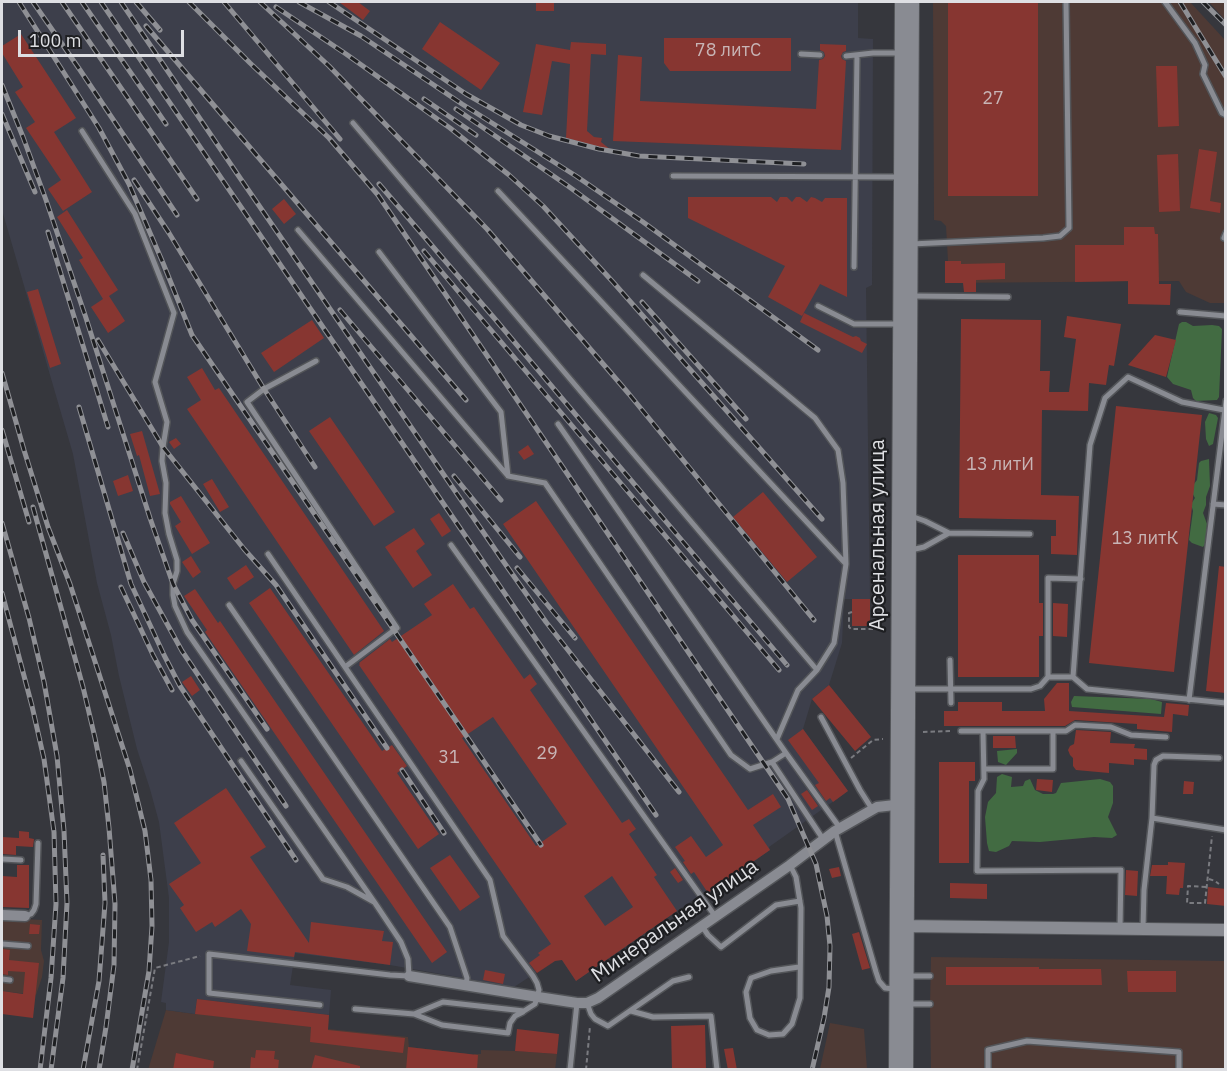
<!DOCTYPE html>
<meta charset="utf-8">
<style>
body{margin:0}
#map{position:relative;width:1227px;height:1071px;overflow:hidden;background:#36373d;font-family:"IBM Plex Sans",sans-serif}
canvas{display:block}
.frame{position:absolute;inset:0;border:3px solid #dedfe3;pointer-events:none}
.scale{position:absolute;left:18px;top:30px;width:166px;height:27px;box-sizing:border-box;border:3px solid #dedfe3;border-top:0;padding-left:8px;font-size:18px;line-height:21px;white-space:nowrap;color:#dedfe3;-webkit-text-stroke:4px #1e1f22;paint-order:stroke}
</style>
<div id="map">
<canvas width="1227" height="1071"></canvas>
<div class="frame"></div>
<div class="scale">100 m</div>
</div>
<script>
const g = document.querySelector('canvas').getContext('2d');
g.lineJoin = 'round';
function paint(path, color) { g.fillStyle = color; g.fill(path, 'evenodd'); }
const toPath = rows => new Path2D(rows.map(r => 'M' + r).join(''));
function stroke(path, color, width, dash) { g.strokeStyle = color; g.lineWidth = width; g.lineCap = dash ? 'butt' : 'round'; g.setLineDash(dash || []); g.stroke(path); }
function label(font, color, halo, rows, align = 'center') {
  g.font = font + ' "IBM Plex Sans",sans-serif'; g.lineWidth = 4.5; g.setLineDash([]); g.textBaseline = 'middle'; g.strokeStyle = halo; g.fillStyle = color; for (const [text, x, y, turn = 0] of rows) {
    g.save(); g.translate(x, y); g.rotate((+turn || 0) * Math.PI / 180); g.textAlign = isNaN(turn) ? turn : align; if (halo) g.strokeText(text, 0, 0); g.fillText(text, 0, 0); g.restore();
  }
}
paint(toPath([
 [933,2,1190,2,1225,40,1225,303,1210,303,1186,292,1179,281,945,283,945,261,948,261,946,226,941,221,934,220],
 [1209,2,1225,2,1225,20],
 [2,918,42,920,41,950,44,961,42,977,36,995,2,991],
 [931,957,1225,961,1225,1069,931,1069,930,1007],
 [197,999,329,1015,328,1029,408,1037,409,1047,468,1054,467,1061,473,1062,474,1054,481,1054,481,1050,515,1051,557,1054,555,1070,148,1070,166,1010,195,1014],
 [830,1023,864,1029,867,1069,820,1069]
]), '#4e3a35');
paint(toPath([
 [2,2,858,2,858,38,873,39,872,285,866,288,870,599,844,599,842,643,829,685,812,699,803,729,848,791,769,847,770,850,708,893,706,891,576,981,560,957,514,987,390,965,295,953,290,985,331,990,329,1015,197,999,195,1014,166,1010,166,1003,161,1002,169,942,169,898,159,822,150,789,137,749,119,676,111,635,97,583,73,454,2,210]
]), '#3d3f4b');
paint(toPath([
 [1182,322,1186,322,1193,326,1212,325,1219,326,1222,329,1219,397,1217,400,1196,401,1193,398,1191,390,1173,384,1167,377,1179,324],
 [1209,413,1216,415,1218,418,1213,444,1209,446,1206,439,1205,422],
 [1209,459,1210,486,1206,497,1206,505,1203,513,1207,524,1205,544,1203,547,1192,543,1189,540,1193,511,1191,504,1195,498,1190,489,1197,480,1199,463,1201,461],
 [1074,696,1151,699,1162,702,1161,714,1072,707,1071,702],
 [1017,749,1017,753,1006,765,998,762,997,751],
 [1002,774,1012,777,1011,787,1023,786,1025,781,1030,779,1035,790,1043,794,1053,794,1056,793,1061,783,1100,779,1110,782,1113,786,1113,803,1108,817,1117,835,1112,838,1094,837,1040,842,1012,841,1009,846,996,852,989,851,987,843,985,817,988,802,996,793,997,777]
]), '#426b42');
paint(toPath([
 [339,2,358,2,370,11,363,20],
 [536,2,554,2,554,11,536,11],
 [948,2,1038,2,1038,196,948,196],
 [440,22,500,63,481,90,422,49],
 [21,34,76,118,54,132,92,192,63,211,48,189,61,180,26,128,35,122,15,92,23,87,2,53,2,46],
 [664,38,791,38,791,71,670,71,664,63],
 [571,42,606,44,606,55,591,54,587,131,594,137,602,138,601,142,611,150,566,138,570,64,552,61,542,115,523,112,536,44,570,50],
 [820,44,846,45,846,51,843,52,841,56,842,59,846,61,841,150,613,141,618,55,642,57,640,101,816,109,819,60,823,59,825,56,824,52,820,50],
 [1156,66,1177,66,1179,126,1158,127],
 [1199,149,1217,152,1210,201,1221,203,1220,213,1190,208],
 [1178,154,1180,211,1159,212,1157,155],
 [688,197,771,197,777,202,780,197,787,197,792,202,796,197,800,197,807,202,811,197,815,198,822,202,825,198,847,198,847,297,820,284,802,316,768,297,785,266,688,218],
 [284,199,296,214,284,224,272,209],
 [67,210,118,290,109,296,125,321,108,333,91,307,103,299,79,260,83,258,57,217],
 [1124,227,1154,227,1155,234,1158,234,1159,284,1171,284,1170,305,1128,304,1128,281,1075,282,1075,245,1124,245],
 [945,261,961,261,961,264,1005,263,1005,279,976,280,976,292,964,292,963,283,945,283],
 [38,289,61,364,50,368,27,292],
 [804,313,853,337,856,336,860,338,861,341,867,344,862,353,800,322],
 [1067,316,1121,324,1114,366,1109,365,1106,385,1089,383,1088,411,1042,410,1041,495,1079,496,1077,555,1051,554,1051,536,1056,536,1056,520,959,518,961,319,1041,320,1040,371,1050,371,1049,392,1069,392,1076,339,1064,337],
 [312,320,324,338,274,372,261,353],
 [1155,335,1176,340,1166,377,1128,365],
 [202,368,215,390,219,388,384,631,354,655,187,409,201,400,187,377],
 [1116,406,1202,415,1174,672,1089,663],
 [330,417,395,512,374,526,309,431],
 [142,431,160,494,150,496,139,455,137,456,130,434],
 [176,438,181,444,174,449,169,442],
 [528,445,534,454,524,460,518,452],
 [128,475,133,491,118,496,113,481],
 [212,479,229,507,220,512,203,484],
 [763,492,817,557,787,582,733,517],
 [181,496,210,543,192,554,175,526,181,522,170,504,170,502],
 [536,501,748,810,773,794,781,807,753,825,770,850,708,893,694,872,691,874,683,862,685,861,675,847,691,836,706,857,723,845,503,524],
 [439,513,451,531,442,537,430,519],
 [414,528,425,544,416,551,432,575,413,588,385,547],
 [958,555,1039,555,1039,603,1043,603,1043,636,1039,636,1039,677,958,677],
 [191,556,201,572,193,578,182,562],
 [246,565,254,577,235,590,227,578],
 [1219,566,1226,567,1226,693,1206,691],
 [453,584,470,609,474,607,524,679,530,674,537,684,530,690,622,823,629,819,636,829,629,834,657,875,654,877,677,911,576,981,562,960,555,961,537,973,529,963,540,955,538,953,551,944,359,665,360,664,359,663,390,639,392,642,432,615,424,604],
 [493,717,567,824,536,846,462,738],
 [612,876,633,907,605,926,584,896],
 [270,588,382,751,392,745,407,766,397,773,439,834,418,849,249,603],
 [195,589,218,623,220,621,447,952,432,963,205,632,207,630,184,596],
 [852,599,870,599,870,626,852,626],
 [1053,603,1068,604,1067,637,1053,636],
 [191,676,200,690,192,696,182,682],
 [1057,683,1069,683,1069,711,1164,717,1166,703,1189,705,1188,716,1173,714,1172,732,1137,729,1137,724,1075,720,1065,726,944,726,944,711,958,711,958,702,1002,702,1002,711,1045,711,1044,699],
 [829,685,871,737,855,751,812,699],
 [803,729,848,791,833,802,830,798,826,801,815,785,819,783,788,740],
 [1076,730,1111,732,1110,743,1135,744,1134,748,1147,749,1147,760,1134,759,1134,765,1109,763,1109,773,1076,770,1073,766,1073,758,1070,755,1068,750,1070,746,1074,744],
 [993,736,1015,736,1016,748,993,748],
 [939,762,975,762,975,781,969,781,969,863,939,863],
 [1037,779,1053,780,1052,792,1036,790],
 [1184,781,1194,782,1193,794,1183,794],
 [226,788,266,847,250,857,309,943,311,922,384,931,382,941,393,942,390,965,295,952,294,957,247,951,251,924,241,909,215,927,212,922,196,932,180,908,184,905,169,884,201,863,174,823],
 [807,790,818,806,812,810,801,794],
 [19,831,29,832,29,838,34,839,33,847,16,846,16,855,2,854,2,837,19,838],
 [450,855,480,897,460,911,430,868],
 [1168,862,1185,863,1183,888,1180,888,1179,895,1166,894,1167,876,1150,876,1152,865,1168,865],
 [17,865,29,865,29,908,2,907,2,876,17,877],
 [839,867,841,876,832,878,829,869],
 [675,868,683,880,678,883,670,872],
 [1126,870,1138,871,1137,896,1125,895],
 [950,883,987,884,987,899,950,898],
 [1208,887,1226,889,1226,906,1207,904],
 [30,924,40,925,39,934,29,934],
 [859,932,870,968,862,970,852,934],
 [2,949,10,950,9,960,39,963,33,1018,2,1014,2,991,23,994,25,972,8,971,8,975,2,974],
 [946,967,1039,967,1039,969,1101,969,1102,985,946,985],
 [485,970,505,974,503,984,483,980],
 [1127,971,1176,971,1176,992,1128,992],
 [197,999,329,1015,328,1030,405,1038,403,1053,310,1042,311,1027,195,1014],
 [705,1025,706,1070,672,1070,671,1026],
 [517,1029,559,1034,557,1054,515,1051],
 [408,1047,478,1055,477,1070,406,1070],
 [733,1048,737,1070,728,1070,724,1049],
 [256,1050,275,1051,274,1059,279,1060,278,1070,250,1070,251,1057,255,1058],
 [176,1053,214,1061,213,1070,173,1070],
 [315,1055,360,1066,360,1070,311,1070]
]), '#873631');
const service = toPath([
 [1165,2,1195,43,1205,65,1203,74,1222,113,1226,115],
 [801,54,820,55],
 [846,56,873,53,901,53],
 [353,123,817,670],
 [82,131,135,214,174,313,155,382,167,422,163,447,162,461,166,483,165,513,169,534,177,560,177,571,173,584,173,595,175,606,187,632,375,903,401,942,408,959,409,976,390,975,209,954,209,993,320,1005],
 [673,176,900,177],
 [498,191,846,564,834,643,817,670,798,690,777,739],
 [298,230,508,476,545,483,731,755,750,769,772,762,786,753],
 [1224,238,1226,233],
 [911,244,1043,238,1060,236,1069,228,1066,2],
 [379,252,501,412,508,476],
 [854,267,857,55],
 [643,275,815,418,838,450,843,483,846,564],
 [913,296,1008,297],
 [818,306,854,324,899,324],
 [1180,312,1226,316],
 [316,361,264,389,247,402,397,628,345,667],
 [558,424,786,753,840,828],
 [1213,504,1226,505],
 [911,516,925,521,949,533,924,547,911,550],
 [949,533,1030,534],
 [451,545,715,916],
 [268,554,490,880,503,936,533,976,537,983,539,990,535,1004,524,1011,443,1002,414,1014,355,1009],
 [229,605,450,927,467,978,466,985],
 [950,660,951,703],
 [1048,677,1048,578,1081,579],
 [1073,677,1090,445,1105,398,1128,377,1182,402,1224,410],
 [910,689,1031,689,1040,686,1048,677,1073,677,1087,689,1226,703],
 [1189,700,1226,401],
 [821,717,860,790,872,809],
 [961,731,983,731,984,779,978,791,977,871,1121,870,1120,929],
 [983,731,1053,731,1053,769,984,769],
 [1053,731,1066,731,1075,725,1111,727,1131,735,1166,737],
 [241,761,323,879,347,887,374,902],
 [772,762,823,839],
 [1152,818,1226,830],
 [835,831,876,972,879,981,885,988,895,989],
 [2,859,21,860],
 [790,865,796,877,801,908,800,998,792,1024,783,1034,769,1035,757,1030,750,1018,746,992,751,978,771,971,799,967],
 [25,916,31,914,34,910,36,904,38,843],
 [702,926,708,935,721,947,776,905,800,901],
 [1143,928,1144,890,1152,818,1154,765,1156,760,1163,756,1219,758],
 [2,944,28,946],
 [908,976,930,976],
 [2,979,10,980],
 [587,1003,591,1014,595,1019,608,1026,673,981,689,977],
 [909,1004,930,1004],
 [631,1011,653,1017,711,1016,717,1070],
 [414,1014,442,1025,508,1033,510,1023,515,1016,523,1012],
 [570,1070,577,1003],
 [988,1070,988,1050,1027,1041,1179,1052,1179,1070]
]);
const minor = toPath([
 [2,915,25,916],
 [409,976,538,997,577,1003,587,1003,598,998,790,865,835,831,877,807,904,804]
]);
const tertiary = toPath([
 [902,926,1226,930],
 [895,1070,901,2],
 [907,1070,913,2]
]);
stroke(service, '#535559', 8);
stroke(minor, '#535559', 13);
stroke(tertiary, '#535559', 14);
stroke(toPath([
 [852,612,849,613,849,627,851,629,882,629],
 [923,732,953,731],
 [851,758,873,740,883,739],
 [1209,879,1215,881,1219,884],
 [1206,887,1188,886,1187,903,1205,903,1212,836],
 [137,1070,155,968,200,956],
 [586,1070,590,1026]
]), '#7a7b80', 2, [4.5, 3]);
stroke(service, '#898b92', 5);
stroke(minor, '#898b92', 10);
stroke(tertiary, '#898b92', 12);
const rail = toPath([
 [19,2,99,128,129,184,163,263,192,335,541,845],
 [33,2,80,70,177,215],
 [62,2,197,199],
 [82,2,166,124],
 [101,2,656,815],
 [121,2,238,175,501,558,546,622,679,792],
 [136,2,160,30],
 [189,2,250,63,329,138,378,195,788,799,816,864,827,916,830,946,829,987,824,1018,812,1070],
 [224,2,340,139],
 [260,2,329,66,487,229,629,394,814,620],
 [299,2,361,36,462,104,576,176,643,222,818,350],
 [329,2,466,94,521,125,549,136,599,149,639,156,804,164],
 [1180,2,1226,77],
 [1203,2,1226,25],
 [276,7,346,54,450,128,509,175,543,206,613,282,822,519],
 [146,26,466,400],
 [2,85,23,137,46,200,86,318,150,518,173,584,192,620,267,729],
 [424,99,476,135],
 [456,109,568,186,698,281],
 [2,114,35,192],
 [134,180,169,233,264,389,315,467],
 [379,184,495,319,787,665],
 [48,232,108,427],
 [424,251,779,670],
 [642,302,746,419],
 [340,310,501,500],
 [98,340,163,447,244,549,276,585,387,748],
 [2,373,24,450,48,527,70,584,130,770,145,831,151,880,152,926,149,971,132,1070],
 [79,407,131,584,164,655,180,686,296,860],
 [2,430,29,522],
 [454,476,520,557],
 [33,507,83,687,95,738,104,782,109,828,115,904,114,965,106,1027,99,1070],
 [2,523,29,618,44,682,57,756,64,831,67,903,63,978,51,1070],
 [123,533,144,582,182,651,286,806],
 [517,568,575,638],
 [121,587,153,655,172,690],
 [2,593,32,706,44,759,54,832,56,904,51,978,40,1070],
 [402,770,444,833],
 [83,1070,99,981,105,903,103,855]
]);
stroke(rail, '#8f9095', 5);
stroke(rail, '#1e1f22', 3, [9]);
label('18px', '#c8b5b6', null, [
 ["78 литС",728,51],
 ["27",993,99],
 ["13 литИ",1000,465],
 ["13 литК",1145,539],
 ["29",547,754],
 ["31",449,758]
]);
label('21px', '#dedfe3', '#1e1f22', [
 ["Арсенальная улица",878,535,-90],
 ["Минеральная улица",675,921,-35]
]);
</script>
